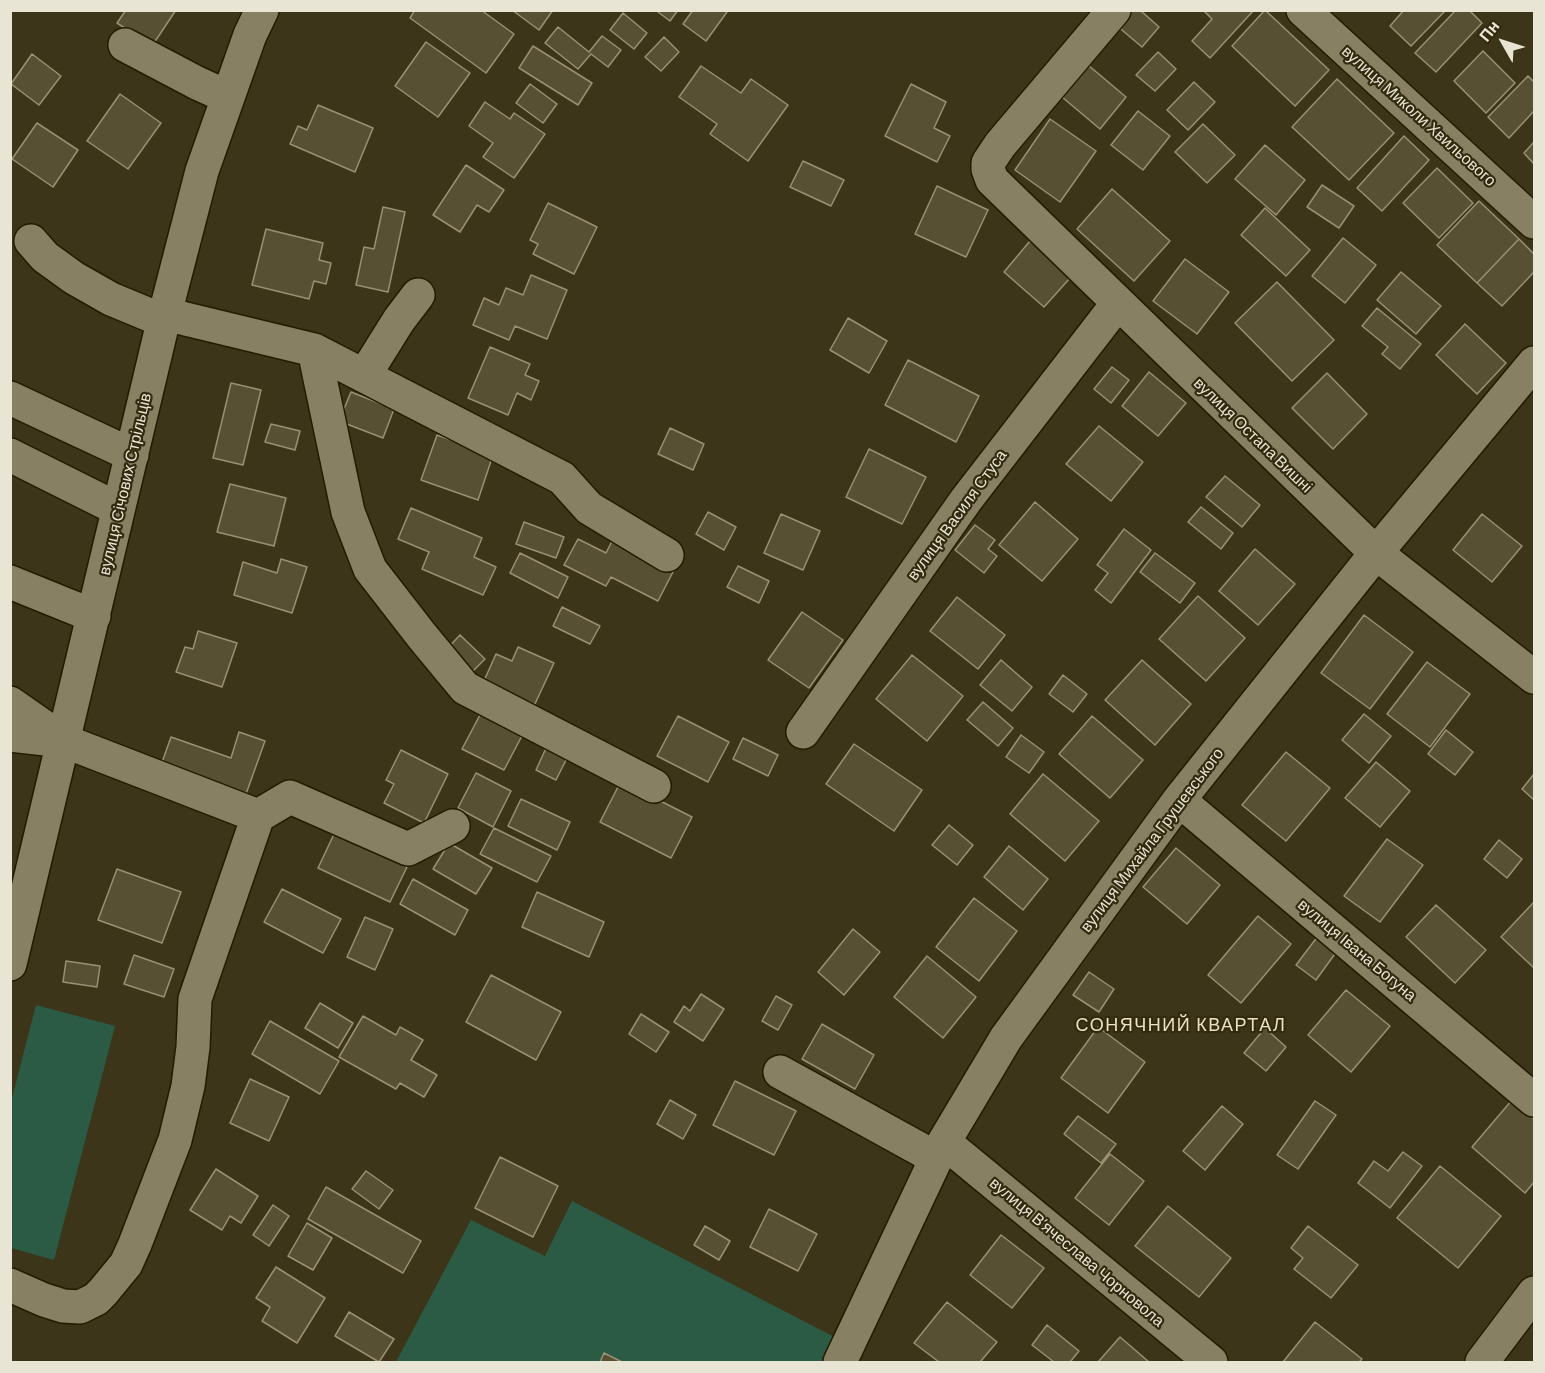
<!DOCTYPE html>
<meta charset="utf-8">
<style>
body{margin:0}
#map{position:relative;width:1545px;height:1373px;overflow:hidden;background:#3c3519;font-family:Barlow,sans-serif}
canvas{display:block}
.frame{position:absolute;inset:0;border:12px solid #e9e5d4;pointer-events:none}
.north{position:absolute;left:1473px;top:12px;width:60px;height:60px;-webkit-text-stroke:4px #322b0f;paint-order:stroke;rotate:309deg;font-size:16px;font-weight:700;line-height:24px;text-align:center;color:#e9e5d4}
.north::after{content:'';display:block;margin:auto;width:21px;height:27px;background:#e9e5d4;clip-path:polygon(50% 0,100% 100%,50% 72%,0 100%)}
</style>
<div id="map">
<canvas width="1545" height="1373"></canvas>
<div class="frame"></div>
<div class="north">Пн</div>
</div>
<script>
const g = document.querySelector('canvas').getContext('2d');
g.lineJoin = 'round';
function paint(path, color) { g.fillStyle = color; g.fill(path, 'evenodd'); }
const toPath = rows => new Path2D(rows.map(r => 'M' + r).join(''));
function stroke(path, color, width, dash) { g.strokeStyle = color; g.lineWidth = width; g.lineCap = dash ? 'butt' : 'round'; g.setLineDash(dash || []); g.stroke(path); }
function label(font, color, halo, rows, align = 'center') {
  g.font = font + ' Barlow,sans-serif'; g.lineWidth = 4.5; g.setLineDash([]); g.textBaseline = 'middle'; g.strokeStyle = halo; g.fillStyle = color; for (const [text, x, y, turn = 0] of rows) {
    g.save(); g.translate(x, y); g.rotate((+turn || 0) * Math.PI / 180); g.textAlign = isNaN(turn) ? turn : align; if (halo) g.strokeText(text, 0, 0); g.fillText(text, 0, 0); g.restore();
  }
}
paint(toPath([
 [36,1005,115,1026,54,1260,11,1248,11,1102],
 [572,1201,840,1340,830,1362,396,1362,471,1220,545,1256]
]), '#2b5b45');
const building = toPath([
 [126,10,176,10,152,46,117,23,126,10],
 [415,10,481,10,514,34,486,73,410,18,415,10],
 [512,10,553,10,539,30,512,10],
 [659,10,678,10,670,21,658,12,659,10],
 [693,10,725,10,727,12,706,41,683,24,693,10],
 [1128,10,1140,10,1159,27,1142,47,1116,25,1128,10],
 [1203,10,1254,10,1210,58,1192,41,1212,19,1203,10],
 [1265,10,1329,70,1295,106,1232,46,1265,10],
 [1404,10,1446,10,1411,46,1390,26,1404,10],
 [1456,10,1469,10,1482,23,1436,72,1415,53,1456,10],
 [623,13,647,33,634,49,610,30,623,13],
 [558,27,589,52,602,36,621,50,608,67,591,54,578,69,545,43,558,27],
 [664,37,679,52,661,71,645,57,664,37],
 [426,42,470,73,438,117,395,86,426,42],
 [533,46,592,83,578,105,519,68,533,46],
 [1483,51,1515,83,1486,113,1454,81,1483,51],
 [1158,52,1176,69,1155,91,1136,75,1158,52],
 [32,54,61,76,39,105,11,84,32,54],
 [1088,65,1126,97,1100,129,1062,97,1088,65],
 [701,66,741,93,751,79,788,105,748,161,710,134,717,124,679,97,701,66],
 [1528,76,1534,82,1534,111,1509,138,1488,117,1528,76],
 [1337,79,1394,133,1349,180,1292,127,1337,79],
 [1194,82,1215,102,1188,130,1167,110,1194,82],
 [530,84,557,104,543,123,516,103,530,84],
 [911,84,946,102,934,128,950,136,937,162,885,136,911,84],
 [120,94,161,123,128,169,87,141,120,94],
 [485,102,510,119,514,113,545,134,514,178,483,157,493,143,469,126,485,102],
 [318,105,373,128,355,172,290,144,298,126,307,130,318,105],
 [1138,111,1170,136,1143,170,1111,145,1138,111],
 [1050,119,1096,151,1060,202,1015,170,1050,119],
 [37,123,78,150,53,187,12,159,37,123],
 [1203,124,1235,155,1207,183,1175,152,1203,124],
 [1404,136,1429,160,1382,211,1357,188,1404,136],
 [1534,142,1534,164,1524,153,1534,142],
 [1265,145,1305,180,1276,215,1235,179,1265,145],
 [803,161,844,180,831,206,790,187,803,161],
 [466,165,504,190,489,212,477,205,460,232,433,215,466,165],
 [1437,168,1473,203,1439,238,1403,203,1437,168],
 [1322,185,1354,206,1339,228,1307,207,1322,185],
 [937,186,988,210,966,257,915,234,937,186],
 [1112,189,1170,241,1134,281,1077,229,1112,189],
 [1479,201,1519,239,1477,283,1437,245,1479,201],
 [548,203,597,227,574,274,533,254,538,244,530,240,548,203],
 [383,207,405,212,388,292,356,285,364,247,374,249,383,207],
 [1265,208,1310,250,1286,276,1241,235,1265,208],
 [266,229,323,243,319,260,331,263,326,284,314,281,309,299,252,285,266,229],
 [1343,238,1376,265,1345,303,1312,276,1343,238],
 [1519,239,1534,254,1534,272,1502,306,1477,283,1519,239],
 [1030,241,1071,277,1044,307,1004,272,1030,241],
 [1185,259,1229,292,1197,334,1153,301,1185,259],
 [1401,272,1441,306,1416,334,1377,300,1401,272],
 [531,275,567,290,547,339,515,326,509,340,473,325,484,298,499,305,506,288,523,295,531,275],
 [1277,282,1334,340,1292,381,1235,323,1277,282],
 [1377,308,1421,344,1400,369,1382,354,1388,347,1362,326,1377,308],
 [848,318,887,341,869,373,830,350,848,318],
 [1465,324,1506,363,1477,394,1436,355,1465,324],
 [490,347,530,364,525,375,539,381,531,400,517,393,508,415,468,398,490,347],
 [908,360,979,396,956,442,885,405,908,360],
 [1112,367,1129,380,1111,403,1094,389,1112,367],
 [1149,372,1186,403,1158,436,1122,406,1149,372],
 [1327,373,1367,414,1333,449,1292,408,1327,373],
 [231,383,261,390,243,465,213,458,231,383],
 [351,392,394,409,383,438,339,421,351,392],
 [271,424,300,431,295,450,265,442,271,424],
 [1099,426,1143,462,1111,501,1066,464,1099,426],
 [670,428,704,444,693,470,658,454,670,428],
 [437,435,493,455,478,500,421,480,437,435],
 [869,449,926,477,902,524,846,497,869,449],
 [1225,476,1260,505,1242,527,1206,497,1225,476],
 [230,484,286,498,274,546,217,532,230,484],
 [1035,502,1078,539,1042,581,999,545,1035,502],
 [1201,507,1233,533,1221,549,1188,522,1201,507],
 [411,508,482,538,474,557,496,567,483,595,422,569,429,552,398,539,411,508],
 [708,512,736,527,724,550,696,534,708,512],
 [781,514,820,531,803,570,764,553,781,514],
 [1482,514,1522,546,1492,582,1453,550,1482,514],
 [524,522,564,537,556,558,516,544,524,522],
 [975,525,995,540,988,549,997,556,984,573,955,550,975,525],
 [1124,529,1151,550,1111,603,1095,590,1108,573,1097,565,1124,529],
 [614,537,675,568,658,601,611,577,606,586,564,565,578,539,606,553,614,537],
 [1255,549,1295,584,1258,625,1219,591,1255,549],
 [520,553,568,577,558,598,510,573,520,553],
 [1155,553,1195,583,1180,603,1140,572,1155,553],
 [281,559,307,567,292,613,234,595,243,562,277,573,281,559],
 [738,566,769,581,759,603,727,587,738,566],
 [1198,596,1245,638,1206,681,1159,639,1198,596],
 [957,597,1005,635,978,669,930,631,957,597],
 [562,607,600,626,590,644,553,626,562,607],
 [802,612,843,640,809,688,768,660,802,612],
 [1364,615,1413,652,1370,709,1321,673,1364,615],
 [198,631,237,643,222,687,176,672,185,647,193,649,198,631],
 [460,635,485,659,469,675,445,651,460,635],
 [518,647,554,663,534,706,483,683,496,654,512,661,518,647],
 [912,655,963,696,927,741,876,699,912,655],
 [1001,660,1032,687,1012,711,980,685,1001,660],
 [1142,660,1191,704,1155,745,1105,700,1142,660],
 [1427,662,1470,694,1430,747,1387,714,1427,662],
 [1063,675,1087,694,1073,712,1049,694,1063,675],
 [983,702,1013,728,998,746,967,720,983,702],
 [481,713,523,734,504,770,462,749,481,713],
 [1364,714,1391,736,1369,763,1342,740,1364,714],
 [678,716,729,742,708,782,657,756,678,716],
 [1092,716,1143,760,1110,798,1059,754,1092,716],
 [1446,730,1473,752,1455,775,1428,754,1446,730],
 [239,732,265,741,246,794,161,765,171,737,231,758,239,732],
 [1021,735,1044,752,1029,773,1006,757,1021,735],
 [743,738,778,755,768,776,733,759,743,738],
 [854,744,922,790,894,831,826,784,854,744],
 [546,748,567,758,556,780,536,770,546,748],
 [401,750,448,774,424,823,384,803,394,784,386,780,401,750],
 [1286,752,1330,788,1286,841,1242,805,1286,752],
 [1376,762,1410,791,1380,827,1345,798,1376,762],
 [476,773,511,791,493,827,458,808,476,773],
 [1043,774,1099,821,1065,861,1010,814,1043,774],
 [1534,774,1534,800,1522,789,1534,774],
 [621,781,692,817,671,858,600,822,621,781],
 [521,799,570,822,557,850,508,826,521,799],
 [949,825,973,845,957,865,932,845,949,825],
 [494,828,551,856,537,882,480,854,494,828],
 [335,832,407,867,390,902,318,868,335,832],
 [1387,839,1423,865,1380,922,1344,896,1387,839],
 [1499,840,1522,859,1507,878,1484,859,1499,840],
 [449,843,492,868,476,894,433,869,449,843],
 [1009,846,1048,879,1023,910,984,877,1009,846],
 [1176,848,1220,885,1187,924,1143,887,1176,848],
 [117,869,181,892,162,943,98,920,117,869],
 [413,879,468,910,455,935,400,904,413,879],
 [282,889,341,919,323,953,264,922,282,889],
 [537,892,604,922,589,957,522,927,537,892],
 [974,898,1017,931,979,981,936,947,974,898],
 [1534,902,1534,968,1501,937,1534,902],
 [1436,905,1486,950,1455,983,1406,937,1436,905],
 [1258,916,1291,944,1241,1003,1208,975,1258,916],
 [365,917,393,929,375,970,347,957,365,917],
 [853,929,880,952,844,995,818,972,853,929],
 [1318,936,1337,951,1316,980,1296,965,1318,936],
 [134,955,174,969,164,997,124,984,134,955],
 [927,956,976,997,943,1038,894,997,927,956],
 [66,961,100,966,97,987,63,982,66,961],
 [1089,972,1114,989,1099,1012,1073,995,1089,972],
 [491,975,561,1012,536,1060,466,1022,491,975],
 [1346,990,1390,1026,1351,1072,1308,1035,1346,990],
 [701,994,724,1009,703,1041,674,1022,684,1006,690,1011,701,994],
 [776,996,792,1005,778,1030,762,1021,776,996],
 [320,1003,353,1023,338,1048,305,1028,320,1003],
 [641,1014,669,1032,656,1052,629,1034,641,1014],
 [363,1016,396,1035,400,1027,423,1040,411,1060,437,1075,424,1097,400,1083,396,1089,339,1057,363,1016],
 [270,1021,339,1061,320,1094,252,1054,270,1021],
 [822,1024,874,1055,855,1089,802,1059,822,1024],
 [1098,1027,1145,1062,1108,1113,1061,1078,1098,1027],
 [1265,1028,1286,1047,1266,1071,1244,1053,1265,1028],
 [250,1079,289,1097,269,1141,230,1123,250,1079],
 [735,1081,796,1111,774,1155,713,1125,735,1081],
 [670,1100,696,1115,683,1139,657,1124,670,1100],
 [1512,1100,1534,1119,1534,1182,1525,1193,1472,1147,1512,1100],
 [1315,1101,1336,1115,1298,1169,1277,1155,1315,1101],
 [1222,1106,1243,1124,1205,1170,1183,1151,1222,1106],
 [1078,1116,1116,1144,1101,1163,1064,1134,1078,1116],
 [1403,1152,1422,1166,1390,1208,1358,1183,1374,1161,1388,1171,1403,1152],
 [1110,1154,1144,1181,1109,1225,1075,1198,1110,1154],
 [500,1157,558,1186,533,1237,475,1208,500,1157],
 [1440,1166,1501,1216,1458,1268,1397,1218,1440,1166],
 [216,1169,258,1196,241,1223,230,1216,222,1230,190,1210,216,1169],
 [366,1171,393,1190,379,1209,352,1189,366,1171],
 [326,1187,421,1241,403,1273,308,1219,326,1187],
 [273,1205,289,1216,269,1246,253,1235,273,1205],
 [1168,1206,1231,1258,1199,1297,1135,1246,1168,1206],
 [769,1209,817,1234,798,1271,750,1247,769,1209],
 [307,1223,332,1238,313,1270,288,1256,307,1223],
 [705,1226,730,1241,719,1260,694,1245,705,1226],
 [1308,1226,1358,1265,1331,1298,1294,1269,1303,1258,1291,1248,1308,1226],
 [1001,1235,1044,1268,1012,1308,970,1275,1001,1235],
 [276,1267,325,1298,297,1343,262,1321,270,1307,256,1298,276,1267],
 [947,1302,997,1342,980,1362,939,1362,914,1343,947,1302],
 [349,1312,394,1339,379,1362,335,1336,349,1312],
 [1315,1322,1362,1359,1359,1362,1283,1362,1315,1322],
 [1047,1325,1079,1351,1070,1362,1054,1362,1032,1345,1047,1325],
 [1120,1337,1149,1362,1098,1362,1120,1337],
 [604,1353,622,1362,600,1362,604,1353]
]);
paint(building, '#585033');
stroke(building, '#999172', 1.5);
const minor = toPath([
 [1114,10,1000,145,988,163,988,169,992,180,1376,553,1534,677],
 [1303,10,1534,222],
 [125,45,197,83,228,97],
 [31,241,45,257,74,278,111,299,164,321],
 [165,314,314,350,562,478,589,508,667,555],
 [314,350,348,512,370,569,422,636,465,688,654,786],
 [364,376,399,320,418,295],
 [10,398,132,455],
 [10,455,118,509],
 [10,582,94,616],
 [10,703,60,738],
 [803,732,966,500,1118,303],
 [10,735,64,741,258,816],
 [1179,800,1534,1100],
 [10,964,165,314,202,171,250,35,262,10],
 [780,1072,936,1158],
 [944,1142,1211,1362],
 [10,1285,44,1300,63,1306,80,1307,96,1299,103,1292,126,1264,135,1244,175,1140,188,1086,193,1047,195,999,258,816,290,797,408,849,453,826],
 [840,1362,944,1142,1006,1038,1179,800,1376,553,1534,363],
 [1482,1362,1534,1293]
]);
stroke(minor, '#231c01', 36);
stroke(minor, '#888062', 33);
label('16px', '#e9e5d4', '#322b0f', [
 ["вулиця Миколи Хвильового",1419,116,42],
 ["вулиця Остапа Вишні",1253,435,44],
 ["вулиця Січових Стрільців",125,484,-77],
 ["вулиця Василя Стуса",957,515,-54],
 ["вулиця Михайла Грушевського",1152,840,-53],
 ["вулиця Івана Богуна",1357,950,40],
 ["вулиця Вʼячеслава Чорновола",1077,1252,40]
]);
g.letterSpacing = '1.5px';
label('18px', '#eae2c0', '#322b0f', [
 ["СОНЯЧНИЙ КВАРТАЛ",1181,1025]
]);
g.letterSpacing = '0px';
</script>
